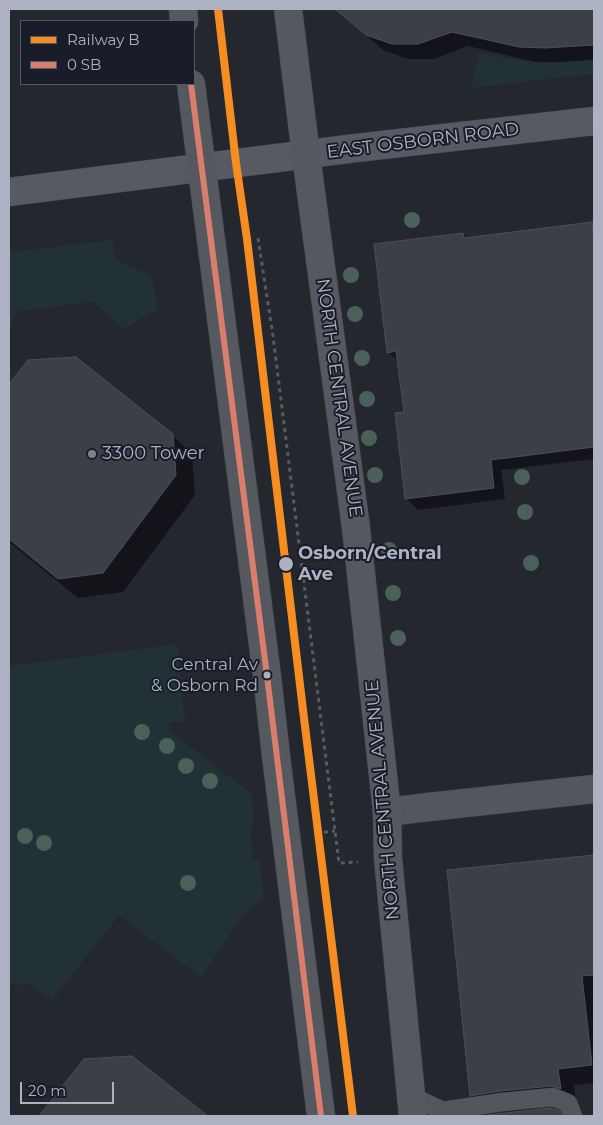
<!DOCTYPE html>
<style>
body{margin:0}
#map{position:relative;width:603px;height:1125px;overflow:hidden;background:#25272f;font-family:Montserrat,sans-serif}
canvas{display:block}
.frame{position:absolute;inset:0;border:10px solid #adb2c2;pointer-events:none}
.legend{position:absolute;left:20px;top:20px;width:175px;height:65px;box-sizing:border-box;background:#181d29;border:1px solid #545966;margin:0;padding:6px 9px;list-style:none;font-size:15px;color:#adb2c2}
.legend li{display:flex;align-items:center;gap:10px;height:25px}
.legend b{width:25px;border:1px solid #545966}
.scale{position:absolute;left:20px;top:1082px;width:94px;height:22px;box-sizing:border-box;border:2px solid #adb2c2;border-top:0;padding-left:6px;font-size:15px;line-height:18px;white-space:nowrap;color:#adb2c2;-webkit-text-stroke:4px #181d29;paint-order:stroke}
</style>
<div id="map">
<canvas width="603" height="1125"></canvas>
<div class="frame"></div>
<ul class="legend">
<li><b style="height:6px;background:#f58d20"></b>Railway B</li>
<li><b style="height:6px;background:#d77e6c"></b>0 SB</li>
</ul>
<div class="scale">20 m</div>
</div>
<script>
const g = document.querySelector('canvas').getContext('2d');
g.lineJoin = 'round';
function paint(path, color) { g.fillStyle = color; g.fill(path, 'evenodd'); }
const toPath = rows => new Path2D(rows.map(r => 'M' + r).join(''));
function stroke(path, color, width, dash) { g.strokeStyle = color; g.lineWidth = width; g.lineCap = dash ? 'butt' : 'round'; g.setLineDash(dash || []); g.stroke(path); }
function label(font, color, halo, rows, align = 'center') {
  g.font = font + ' Montserrat,sans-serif'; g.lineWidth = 4; g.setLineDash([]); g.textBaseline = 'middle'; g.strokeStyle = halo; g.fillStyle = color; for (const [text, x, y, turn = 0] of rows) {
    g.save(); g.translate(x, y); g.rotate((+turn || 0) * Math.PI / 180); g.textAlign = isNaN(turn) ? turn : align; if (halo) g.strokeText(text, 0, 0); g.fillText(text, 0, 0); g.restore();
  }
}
paint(toPath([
 [479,53,524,61,561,62,594,58,594,74,471,88],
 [113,240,115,256,120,262,145,273,152,278,158,310,145,316,125,329,93,302,18,311,9,326,9,252],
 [178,644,185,721,168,723,169,730,252,794,254,824,250,830,253,859,259,859,264,898,254,905,239,921,201,977,119,916,52,1000,27,984,9,985,9,666]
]), '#223135');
paint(toPath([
 [342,9,594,9,594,60,561,62,535,62,468,46,434,59,408,59,383,50,363,33,347,17],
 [594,223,594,459,501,470,505,499,418,510,407,499,405,413,399,362,389,352,463,234,467,239],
 [29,361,172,435,192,454,195,495,123,592,78,598,9,542,9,386],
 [594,856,594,1083,574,1085,576,1104,569,1102,487,1112,471,1096,448,871],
 [131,1058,206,1116,40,1116,84,1060],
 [559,1112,563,1116,488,1116,503,1114]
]), '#0007');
const building = toPath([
 [335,9,594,9,594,45,545,48,519,47,452,32,418,44,392,44,366,35,335,9],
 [592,222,594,239,594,447,491,460,494,488,405,499,395,413,404,412,396,351,387,353,374,244,463,233,464,238,592,222],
 [76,357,173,434,176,475,103,573,58,579,9,539,9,384,28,360,76,357],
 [594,855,594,975,582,976,592,1065,558,1069,561,1089,552,1086,501,1091,470,1096,447,870,594,855],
 [132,1056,208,1116,39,1116,84,1059,132,1056],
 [551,1108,560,1111,562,1116,479,1116,551,1108]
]);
paint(building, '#3d3f47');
stroke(building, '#4c4f58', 1);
const lane = toPath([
 [411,1096,443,1111,502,1102,553,1097,568,1103,573,1116]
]);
const street = toPath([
 [387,812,429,807,594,789]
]);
const secondary = toPath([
 [9,192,356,148,594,121]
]);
const primary = toPath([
 [183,9,184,21],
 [288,9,306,155,356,528,387,812,388,858,413,1116],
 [191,84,267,676,276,756,321,1116]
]);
stroke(lane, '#404249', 19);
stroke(street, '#404249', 29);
stroke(secondary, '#404249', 29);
stroke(primary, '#41444c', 29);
stroke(toPath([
 [258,238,273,336,339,863,358,862],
 [316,833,335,831]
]), '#575a62', 3, [4, 4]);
stroke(lane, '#54565e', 18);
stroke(street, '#54565e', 28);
stroke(secondary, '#585a63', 28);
stroke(primary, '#565860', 28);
stroke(toPath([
 [191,84,267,676,321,1116]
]), '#d77e6c', 6);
stroke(toPath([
 [218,9,236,163,247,239,303,710,353,1116]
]), '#f58d20', 8);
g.fillStyle = '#496156';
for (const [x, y] of [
 [412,220],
 [351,275],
 [355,314],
 [362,358],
 [367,399],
 [369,438],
 [375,475],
 [522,477],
 [525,512],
 [389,550],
 [531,563],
 [393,593],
 [398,638],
 [142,732],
 [167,746],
 [186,766],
 [210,781],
 [25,836],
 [44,843],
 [188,883]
]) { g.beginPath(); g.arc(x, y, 8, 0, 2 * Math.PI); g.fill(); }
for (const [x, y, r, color] of [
 [92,454,5,"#7d818f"],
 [286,564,8,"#adb2c2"],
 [267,675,4.5,"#adb2c2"]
]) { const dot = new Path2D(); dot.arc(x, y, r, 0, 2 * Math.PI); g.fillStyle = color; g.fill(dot); stroke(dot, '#181d29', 2); }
label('17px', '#adb2c2', '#181d29', [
 ["Central Av",258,665],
 ["& Osborn Rd",258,686]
], 'right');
label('18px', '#adb2c2', '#181d29', [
 ["EAST OSBORN ROAD",423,141,-7],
 ["NORTH CENTRAL AVENUE",339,398,82],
 ["NORTH CENTRAL AVENUE",383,800,-95]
]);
label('18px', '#adb2c2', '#181d29', [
 ["3300 Tower",102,454]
], 'left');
label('bold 18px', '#adb2c2', '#181d29', [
 ["Osborn/Central",298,554],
 ["Ave",298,575]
], 'left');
</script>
